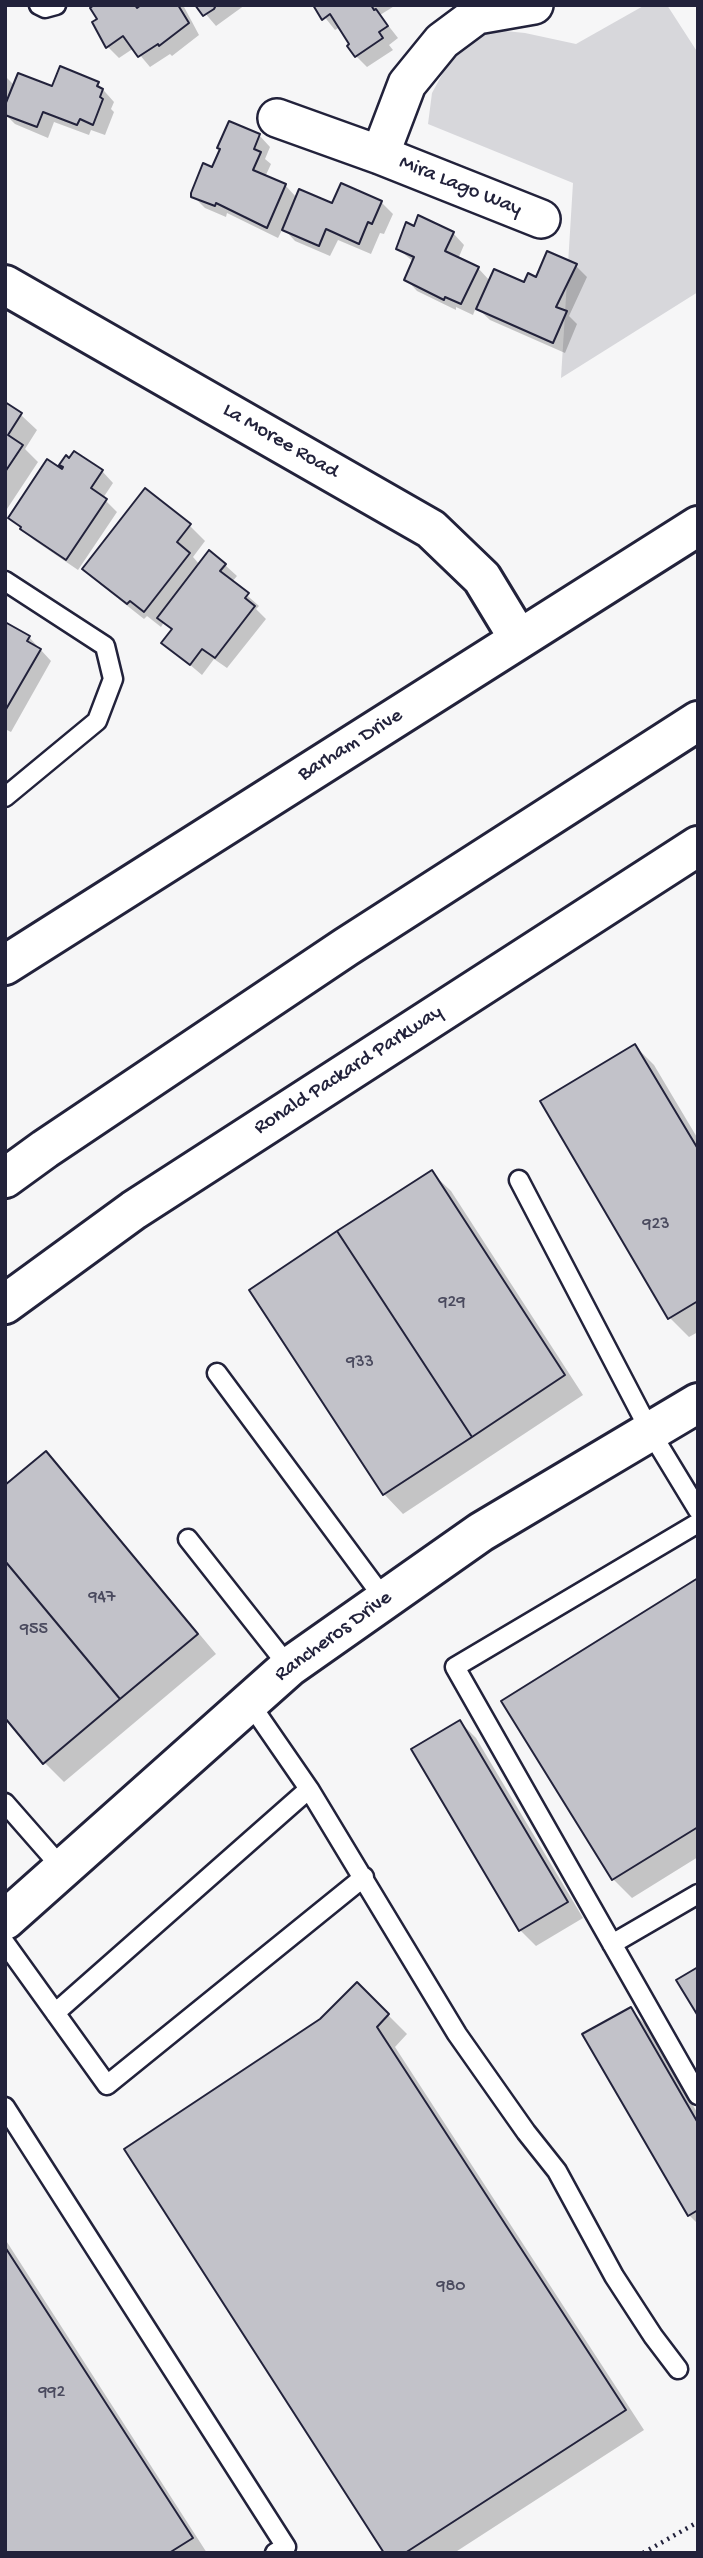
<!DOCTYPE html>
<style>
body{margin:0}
#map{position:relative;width:703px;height:2558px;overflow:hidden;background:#f6f6f7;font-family:"Gochi Hand",sans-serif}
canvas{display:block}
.frame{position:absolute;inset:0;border:7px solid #22223b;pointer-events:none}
</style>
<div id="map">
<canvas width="703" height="2558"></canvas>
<div class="frame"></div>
</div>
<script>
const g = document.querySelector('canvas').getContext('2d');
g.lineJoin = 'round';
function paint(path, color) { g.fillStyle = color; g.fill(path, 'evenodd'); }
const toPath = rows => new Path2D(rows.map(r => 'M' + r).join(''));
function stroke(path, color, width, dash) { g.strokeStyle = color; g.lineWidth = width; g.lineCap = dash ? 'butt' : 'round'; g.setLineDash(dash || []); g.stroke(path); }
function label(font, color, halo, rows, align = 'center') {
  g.font = font + ' "Gochi Hand",sans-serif'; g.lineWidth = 7; g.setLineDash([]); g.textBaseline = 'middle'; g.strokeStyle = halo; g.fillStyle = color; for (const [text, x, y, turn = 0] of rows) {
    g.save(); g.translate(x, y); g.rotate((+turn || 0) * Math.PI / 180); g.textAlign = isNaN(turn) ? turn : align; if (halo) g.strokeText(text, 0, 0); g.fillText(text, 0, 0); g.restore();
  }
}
paint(toPath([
 [645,5,667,5,698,53,698,292,561,378,573,183,428,124,432,93,456,49,485,29,525,33,576,44]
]), '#d7d7db');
paint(toPath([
 [98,5,137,5,140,9,145,5,183,5,199,35,172,56,170,54,150,67,134,48,119,58,108,47,94,23,100,19],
 [198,5,245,5,216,26],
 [315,5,396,5,380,15,398,38,389,45,393,50,367,67,356,56,340,27,335,30],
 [5,76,15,86,53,89,98,84,114,102,111,109,114,112,105,135,91,130,89,135,54,122,48,138,15,124,5,114],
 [259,135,270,147,265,159,271,164,265,177,285,185,297,198,333,206,381,202,393,214,384,234,380,233,371,254,338,240,330,256,295,241,283,228,278,238,227,213,226,217,205,208,193,196,213,170],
 [414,228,453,233,464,245,458,259,478,268,490,281,525,284,576,266,587,277,569,316,577,324,565,353,490,320,476,307,473,315,456,307,456,310,417,291,406,279,414,262,398,249],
 [5,404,21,415,37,430,25,449,38,462,5,512],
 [102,471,113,483,103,498,117,512,78,570,34,540,10,518,63,472],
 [189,525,205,541,193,557,200,565,210,553,225,565,237,576,232,582,259,606,256,609,266,619,227,668,214,659,202,675,164,643,173,631,164,622,161,627,147,616,144,619,101,585,85,569],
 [5,624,29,637,51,661,11,732,5,729],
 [635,1046,654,1065,698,1139,698,1332,689,1337,670,1318],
 [431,1172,451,1191,583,1395,403,1514,384,1494],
 [46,1454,65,1473,216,1654,64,1782,45,1763],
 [698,1580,698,1857,632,1898,613,1879],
 [460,1722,476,1738,583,1918,536,1946,520,1930],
 [357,1984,407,2034,395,2047,644,2430,454,2553,386,2553,322,2020],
 [630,2009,646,2025,698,2114,698,2224,689,2215],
 [5,2239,207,2553,5,2553]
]), '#0003');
const building = toPath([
 [94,5,135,5,137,8,141,5,178,5,189,23,159,46,158,44,138,57,123,36,106,48,92,22,97,19,90,8,94,5],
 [195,5,216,5,214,9,203,16,195,5],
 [313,5,371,5,374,10,376,9,388,26,379,32,383,38,355,57,347,46,349,44,330,14,322,20,313,5],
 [60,66,99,82,97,86,103,89,100,97,103,99,93,125,80,119,77,125,43,112,37,127,5,115,5,105,18,73,52,86,60,66],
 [229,121,260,134,254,149,261,152,253,170,286,184,267,228,216,203,215,206,191,197,191,193,203,163,212,167,220,149,217,148,229,121],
 [341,183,382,201,372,224,368,222,359,244,326,229,319,246,282,230,299,189,332,203,341,183],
 [418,215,454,232,445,251,479,267,461,304,445,297,444,300,404,280,414,257,396,249,406,222,414,226,418,215],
 [547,251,577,264,556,307,567,311,553,343,476,309,494,269,524,282,528,273,536,277,547,251],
 [5,402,22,413,8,435,23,445,5,472,5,402],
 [74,451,103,470,91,488,107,499,66,560,20,529,21,527,8,518,47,459,62,469,63,467,59,465,66,455,69,458,74,451],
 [145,488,191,524,177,542,190,553,144,612,130,601,127,604,82,569,145,488],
 [209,550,226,564,220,571,249,593,245,598,255,606,215,658,202,649,190,665,161,643,172,629,157,618,209,550],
 [5,622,30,636,27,641,41,649,5,711,5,622],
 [635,1044,698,1149,698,1301,668,1319,540,1101,635,1044],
 [432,1170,565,1375,472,1437,337,1231,432,1170],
 [337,1231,472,1437,383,1495,249,1290,337,1231],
 [46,1451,198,1634,120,1699,5,1561,5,1485,46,1451],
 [5,1561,120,1699,43,1764,5,1718,5,1561],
 [698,1578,698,1827,612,1880,501,1701,698,1578],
 [460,1720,568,1902,519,1931,411,1749,460,1720],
 [698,1967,698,2016,676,1980,698,1967],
 [357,1982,389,2014,377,2027,626,2410,405,2553,384,2553,124,2149,320,2019,357,1982],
 [631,2007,698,2123,698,2210,688,2216,582,2034,631,2007],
 [5,2247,193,2538,169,2553,5,2553,5,2247]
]);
paint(building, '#c2c2c9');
stroke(building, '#22223b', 2);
const lane = toPath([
 [39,5,45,8,56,5],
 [5,581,105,646,113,679,97,721,5,797],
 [519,1180,650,1431,698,1510],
 [217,1373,385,1600],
 [698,1523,455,1667,698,2095],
 [188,1539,289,1667],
 [249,1702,309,1789,457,2034,526,2132,557,2171,614,2276,653,2336,678,2369],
 [5,1803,62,1868],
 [5,1943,107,2085,364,1877],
 [612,1944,698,1894],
 [55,2013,309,1789],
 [5,2107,286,2547,275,2553]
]);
const street = toPath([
 [277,118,380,155,541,219],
 [380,155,407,84,442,41,477,15,534,5]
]);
const secondary = toPath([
 [5,285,431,529,482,578,519,639],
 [5,965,698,526],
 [5,1920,289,1667,481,1532,698,1403]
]);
const highway = toPath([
 [5,1178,45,1149,346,947,698,721],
 [5,1304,134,1210,698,846]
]);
stroke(lane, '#22223b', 23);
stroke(street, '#22223b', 42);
stroke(secondary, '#22223b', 44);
stroke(highway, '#22223b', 44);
stroke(toPath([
 [643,2553,698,2522]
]), '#22223b', 4.5, [2, 5]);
stroke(lane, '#fff', 18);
stroke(street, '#fff', 37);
stroke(secondary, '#fff', 38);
stroke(highway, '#fff', 38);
label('18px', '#4a4a5e', null, [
 ["923",656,1225],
 ["929",452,1303],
 ["933",360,1363],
 ["947",102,1598],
 ["955",34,1630],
 ["980",451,2287],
 ["992",52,2393]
]);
label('21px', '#22223b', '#fff', [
 ["Mira Lago Way",460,187,22],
 ["La Moree Road",280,442,30],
 ["Barham Drive",351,746,-32],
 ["Ronald Packard Parkway",349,1071,-33],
 ["Rancheros Drive",334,1637,-36]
]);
</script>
